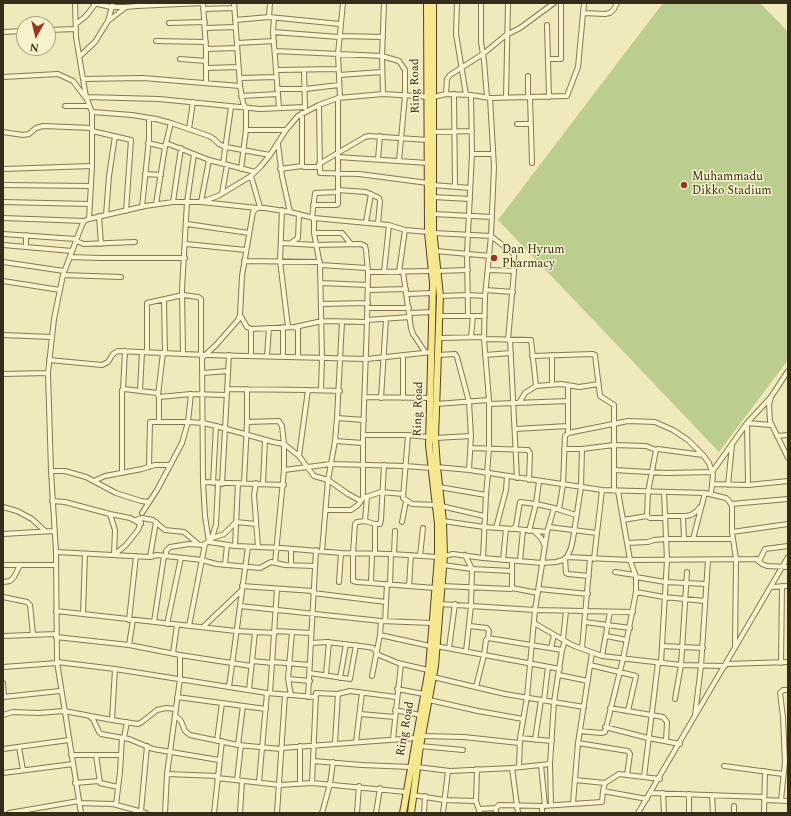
<!DOCTYPE html>
<style>
body{margin:0}
#map{position:relative;width:791px;height:816px;overflow:hidden;background:#efe9bb;font-family:Spectral,serif}
canvas{display:block}
.frame{position:absolute;inset:0;border:4px solid #352c1a;pointer-events:none}
.north{position:absolute;left:16px;top:16px;width:40px;height:40px;box-sizing:border-box;background:#f7f2cb;border:1px solid #a9a384;border-radius:50%;rotate:188deg;font-size:11px;font-weight:700;line-height:16px;text-align:center;color:#352c1a}
.north::after{content:'';display:block;margin:auto;width:14px;height:18px;background:#993622;clip-path:polygon(50% 0,100% 100%,50% 72%,0 100%)}
</style>
<div id="map">
<canvas width="791" height="816"></canvas>
<div class="frame"></div>
<div class="north">N</div>
</div>
<script>
const g = document.querySelector('canvas').getContext('2d');
g.lineJoin = 'round';
function paint(path, color) { g.fillStyle = color; g.fill(path, 'evenodd'); }
const toPath = rows => new Path2D(rows.map(r => 'M' + r).join(''));
function stroke(path, color, width, dash) { g.strokeStyle = color; g.lineWidth = width; g.lineCap = dash ? 'butt' : 'round'; g.setLineDash(dash || []); g.stroke(path); }
function label(font, color, halo, rows, align = 'center') {
  g.font = font + ' Spectral,serif'; g.lineWidth = 3; g.setLineDash([]); g.textBaseline = 'middle'; g.strokeStyle = halo; g.fillStyle = color; for (const [text, x, y, turn = 0] of rows) {
    g.save(); g.translate(x, y); g.rotate((+turn || 0) * Math.PI / 180); g.textAlign = isNaN(turn) ? turn : align; if (halo) g.strokeText(text, 0, 0); g.fillText(text, 0, 0); g.restore();
  }
}
paint(toPath([
 [663,3,760,3,788,32,788,360,719,452,498,220]
]), '#bbcd8f');
const street = toPath([
 [75,3,76,37,86,97,92,112,92,166,89,219],
 [93,3,111,7,125,7],
 [203,3,206,49,206,83],
 [234,3,240,86,243,103,246,108,246,130,241,169],
 [457,3,456,34,466,95],
 [481,3,481,42,484,61,487,97],
 [203,9,234,8],
 [583,13,605,14,610,13,614,9,617,3],
 [269,17,270,3],
 [274,18,273,32,276,70],
 [235,20,269,17,340,24],
 [108,21,113,3],
 [169,23,205,22],
 [76,24,86,16,96,3],
 [547,25,549,97],
 [205,28,235,27],
 [48,30,76,29],
 [3,32,24,31],
 [273,32,339,37],
 [340,36,383,37],
 [156,41,206,42],
 [237,43,274,41],
 [206,49,237,48],
 [275,51,382,56,399,61,405,70,405,96,399,161],
 [80,56,95,42,108,21,126,7,137,6,203,3],
 [180,59,206,61],
 [548,59,561,59,561,3],
 [207,68,238,67],
 [304,70,305,108],
 [339,75,382,72],
 [528,76,528,97],
 [3,77,58,74,73,81,85,97],
 [240,78,276,77],
 [83,79,143,78,240,86],
 [277,89,305,89,339,85],
 [383,94,382,56,384,3],
 [446,94,447,79,450,75,483,54,506,35,520,28,554,3],
 [454,94,455,186],
 [241,96,278,94],
 [86,97,159,99,260,109,305,107],
 [506,97,508,3],
 [530,97,532,163],
 [340,98,338,54,343,3],
 [319,105,320,173,359,174,428,183],
 [65,106,89,106],
 [279,108,276,70,338,69],
 [92,112,132,115,156,119,171,123,209,136,214,139,219,144,226,147,270,155],
 [302,113,302,166,304,167,319,167],
 [517,124,531,124],
 [189,129,193,102],
 [246,130,286,130],
 [92,131,131,140,126,211],
 [3,132,23,135,29,134,36,128,43,126,92,128],
 [433,132,472,131],
 [148,143,165,147],
 [166,143,209,160,255,172],
 [278,144,282,176,290,212],
 [472,154,493,154],
 [338,157,428,163],
 [378,159,380,136],
 [209,160,201,202,257,208],
 [223,164,231,107],
 [319,164,365,137,369,136,428,140],
 [3,169,92,166],
 [280,169,302,166],
 [145,174,161,175],
 [251,176,260,207],
 [3,185,91,186],
 [433,185,470,188],
 [338,190,366,192,379,198,380,201,378,224],
 [222,193,227,165],
 [433,197,470,199],
 [3,202,90,204],
 [173,202,181,148],
 [156,204,165,147,171,123],
 [313,205,336,205,338,204,338,98],
 [142,207,149,139,149,119],
 [282,210,280,261,288,327],
 [433,214,492,217],
 [106,215,109,176,115,136],
 [99,216,101,244],
 [3,218,84,221],
 [312,218,315,193,338,192],
 [314,218,314,233,320,265,322,358,321,390],
 [366,222,371,194],
 [187,224,249,233],
 [314,233,342,233,351,244],
 [434,233,491,236,514,254,514,271,508,340],
 [3,234,76,239],
 [76,241,84,244,135,242],
 [281,243,316,245,361,244,365,246,366,250,368,272,367,322,363,435,363,498,358,505,351,510,326,510],
 [291,243,298,238,299,214],
 [186,244,246,250],
 [3,245,72,251],
 [26,247,26,235],
 [436,251,490,256],
 [70,257,101,258,185,258],
 [244,261,320,262],
 [3,262,64,271],
 [320,265,367,268],
 [489,270,514,271],
 [438,271,468,270],
 [368,272,432,271],
 [384,272,389,225],
 [399,272,405,230],
 [403,272,411,328,413,334,425,352],
 [63,275,121,277],
 [3,281,60,290],
 [321,283,368,285],
 [368,290,406,289],
 [486,290,513,292],
 [407,294,433,293],
 [440,296,468,295,485,296],
 [164,299,165,353],
 [321,304,368,303],
 [367,308,409,308],
 [410,313,433,312],
 [240,315,247,327,251,329,295,327,322,321,367,322],
 [439,316,485,316],
 [468,316,467,253,472,154,471,95],
 [367,320,410,317],
 [295,327,298,329,298,357],
 [3,335,51,337],
 [471,337,473,316],
 [438,338,484,337],
 [484,339,531,340,536,386],
 [510,340,517,478],
 [147,352,147,303,183,295,198,297,201,299,201,354],
 [183,354,182,289,187,202,194,154],
 [438,355,455,354,457,357,469,402,471,436,469,470],
 [485,355,511,353],
 [552,355,552,384],
 [251,356,251,329],
 [267,356,269,328],
 [403,356,403,398],
 [532,356,593,354,595,355,600,396,614,405,614,491],
 [283,357,283,327],
 [49,360,102,365,108,362,113,354,118,351,207,355,367,359,432,352],
 [788,371,771,397,769,405,770,421,788,458],
 [203,373,228,371],
 [3,374,48,373],
 [568,385,568,433,628,421,655,422,673,430,688,440,703,455,709,463,713,475,711,494],
 [227,389,308,390,340,391],
 [247,389,247,422],
 [123,390,125,351],
 [140,391,142,352],
 [158,395,163,353],
 [159,397,191,394,226,395],
 [365,397,431,398],
 [381,398,386,319],
 [519,403,525,393,536,386,561,384,579,387,599,384],
 [436,404,489,400],
 [489,404,568,401],
 [337,418,364,420],
 [747,423,748,485],
 [747,423,771,425],
 [515,429,568,426],
 [363,435,408,435,429,437],
 [408,435,403,498,412,504,436,505],
 [777,436,788,435],
 [435,438,471,436],
 [335,441,363,443],
 [471,448,528,450,530,453,529,480],
 [564,449,582,449,614,445,646,446,656,450],
 [299,456,308,390],
 [149,467,150,422,188,422,203,423,216,426,273,442,284,444,299,456,314,476,328,480,348,494,361,501],
 [437,467,469,470,602,490,705,493,726,498,729,501,732,506,732,532,736,559,735,648],
 [284,470,331,464,405,466,431,468],
 [614,470,666,473,712,472,747,423,771,397],
 [51,471,65,471,86,477,116,493,141,501,149,502],
 [122,473,122,390,124,389,157,393,159,397,159,422],
 [487,473,489,449,489,400,484,339,485,296,491,236,494,167,490,98],
 [94,481,105,476,142,469,155,465,170,465],
 [203,482,284,485],
 [213,483,216,426],
 [244,483,247,422,279,421,282,426,284,444,284,470,275,563],
 [256,483,254,495,258,547],
 [263,483,265,440],
 [222,484,229,355],
 [713,484,748,485,788,481],
 [728,485,732,445],
 [439,487,486,495],
 [363,498,381,492,403,494],
 [52,501,65,502,110,514,130,518,141,524],
 [731,504,788,499],
 [441,506,484,516],
 [3,507,17,511,32,519,45,531],
 [559,509,563,485,565,436,568,433],
 [142,513,157,490,182,443,188,422,191,394],
 [110,514,115,530,114,555],
 [647,516,648,492,656,450,658,449,703,455],
 [665,516,686,516,691,515,697,511,700,507],
 [683,516,684,539],
 [136,520,142,518,153,520,165,530,184,532,198,544],
 [623,520,647,516,650,518,665,518],
 [365,521,367,497],
 [443,521,484,527,513,529,516,526,520,502,536,504,554,508,576,515],
 [402,522,406,501],
 [375,524,380,524,381,520,384,465],
 [549,527,597,533],
 [496,528,506,490,507,476],
 [515,529,547,532],
 [529,531,536,504,539,481],
 [534,531,541,538,545,546],
 [732,532,788,524],
 [3,534,54,531],
 [212,538,224,534,236,522,256,524],
 [693,539,705,493],
 [209,542,205,516,203,482,202,358,216,345,238,320,240,315,242,276,253,212,257,208,265,208,290,212,314,218,378,224,389,225,405,230,428,232],
 [209,542,235,546,282,548,341,553,391,554,438,557],
 [627,543,648,542,654,540,666,539,733,539],
 [235,546,238,483],
 [291,549,291,563,292,565],
 [322,551,328,480,335,441,337,418,342,322],
 [56,552,150,557,157,555,202,560,216,564,260,568,271,562,285,565,315,566],
 [375,554,375,524,365,521,357,522,355,524,353,553,353,581,357,582,435,588],
 [394,554,395,531],
 [114,555,126,545,138,530,141,522],
 [465,555,472,569,471,606,466,651],
 [166,556,166,551,170,547,189,544,203,545,211,540,216,525,218,484],
 [420,556,423,528],
 [444,556,453,554,483,558,542,563,556,562,563,560,567,557,571,548,573,539,581,487,582,449],
 [150,557,156,522],
 [567,557,630,560,760,559,765,549,788,546],
 [483,558,486,495,488,473],
 [565,558,566,573,568,574,589,576],
 [594,559,602,490],
 [756,559,762,564,767,566,788,567],
 [503,560,506,529],
 [520,561,523,530],
 [225,564,227,545],
 [3,565,56,565],
 [443,565,472,569,512,571],
 [615,572,635,575],
 [636,577,665,582,706,584],
 [3,582,10,581,14,577,20,565],
 [339,582,341,553],
 [371,583,372,554],
 [390,585,391,554],
 [242,586,313,591],
 [409,586,411,555],
 [441,586,511,589,512,588,512,561],
 [771,587,788,586],
 [512,588,538,593],
 [539,589,588,594],
 [636,592,664,597,705,601],
 [313,593,386,602],
 [3,597,27,602,30,605,33,635],
 [440,604,535,610,633,612],
 [240,606,381,621,432,623],
 [56,611,236,631,275,633],
 [83,614,85,554],
 [129,620,136,556],
 [385,621,387,584],
 [154,622,164,556],
 [585,622,630,628],
 [534,623,572,645,602,656,681,665,725,666],
 [167,624,181,558],
 [189,626,205,544],
 [470,626,487,628,489,631,488,638],
 [203,627,242,590],
 [275,631,311,633],
 [380,635,430,646],
 [3,636,56,634],
 [606,636,627,640],
 [56,637,129,645,180,655,251,666],
 [563,640,566,611],
 [311,643,327,642,368,647,373,648,379,655,398,663,428,670],
 [129,645,133,620],
 [436,646,560,669],
 [662,646,703,648],
 [449,648,455,604],
 [551,648,554,635],
 [582,648,590,559],
 [173,653,177,625],
 [602,656,610,612],
 [252,661,273,663],
 [57,662,115,669,267,693,315,697],
 [273,662,310,665],
 [661,663,667,560,664,492],
 [781,663,782,586],
 [726,664,788,662],
 [590,665,636,676,628,711],
 [3,667,57,663],
 [309,673,350,679,356,645],
 [326,675,329,642],
 [559,675,588,681],
 [372,676,380,635,381,621],
 [433,677,505,694,584,707],
 [340,678,346,644],
 [288,679,310,681],
 [3,683,4,697],
 [229,687,248,547],
 [476,687,484,655,486,640,488,638,562,650],
 [397,689,424,694],
 [249,690,255,632],
 [270,693,277,589],
 [291,695,288,679,292,632],
 [3,697,60,691],
 [177,697,266,709],
 [308,697,316,550],
 [675,699,681,665,687,572],
 [429,700,478,711,523,719],
 [544,700,548,667],
 [610,708,663,717,667,722,666,741],
 [395,710,420,715],
 [360,714,395,717],
 [3,715,13,712,39,713,64,711,112,720,138,724,142,722,157,710,166,708,176,709],
 [175,715,181,721,185,731,190,735,238,745,281,749],
 [695,715,701,666,708,560],
 [89,716,93,719,99,732,101,734,129,739,153,749,219,760],
 [112,720,115,669],
 [605,727,648,738,680,744],
 [580,731,601,733,605,732,623,659,636,592,636,577,630,560,618,491],
 [422,736,464,737,519,743],
 [124,738,127,722],
 [520,738,552,741],
 [393,739,401,664],
 [535,740,541,700],
 [217,741,222,703],
 [356,742,362,693],
 [335,743,338,694],
 [578,743,628,751,630,754,627,775],
 [238,745,243,706],
 [300,746,300,783],
 [420,746,463,750],
 [19,747,23,770],
 [282,748,416,738],
 [3,749,69,740],
 [71,755,121,755],
 [96,755,100,783,118,787],
 [313,761,362,765,410,767],
 [541,765,545,806],
 [724,766,783,774],
 [417,767,450,771,512,768,550,764],
 [519,767,520,738,527,697,535,610,547,532,554,508],
 [512,768,518,813],
 [477,769,476,801,480,813],
 [3,773,73,764],
 [167,774,218,776],
 [644,777,658,663],
 [217,778,280,785,312,783,406,792],
 [237,780,241,745],
 [575,780,605,783],
 [259,782,267,693],
 [75,783,99,781],
 [312,783,316,693,338,694,350,691,396,697],
 [603,791,647,799],
 [650,793,764,797],
 [663,793,664,813],
 [689,794,689,813],
 [413,795,444,800,476,801],
 [712,795,713,813],
 [764,800,788,801],
 [781,800,785,762,783,717,780,693,783,690,788,690],
 [79,803,113,804,146,813],
 [573,803,578,743,592,653],
 [116,805,120,772,122,738],
 [551,805,550,764,554,702,562,650,565,641],
 [542,806,542,813],
 [734,806,734,813],
 [479,809,496,808],
 [141,811,147,746],
 [9,813,79,801],
 [81,813,57,662,56,552,51,471,48,373,54,319,63,275,82,225,84,221,89,219,145,206,173,202,201,202,218,196,251,176,261,166,270,155,286,130,298,116,319,105,338,98,383,94,433,97,446,94,471,95,490,98,567,96,578,67,584,3],
 [165,813,167,774,180,679,180,655],
 [214,813,222,741],
 [240,813,242,781],
 [277,813,285,695],
 [322,813,330,784,333,762],
 [357,813,359,786],
 [376,813,380,788],
 [424,813,425,796],
 [443,813,448,771],
 [496,813,496,808,499,805,542,806,602,802,603,791,605,783,619,774,660,779],
 [638,813,788,557],
 [764,813,765,771]
]);
const primary = toPath([
 [403,813,429,668,438,557,438,524,429,445,433,283,428,232,427,3],
 [411,813,420,746,435,666,444,556,443,521,437,467,435,438,440,296,433,229,433,3]
]);
stroke(street, '#877854', 6);
stroke(primary, '#544529', 8);
stroke(street, '#faf5ce', 4);
stroke(primary, '#f6e88f', 6);
for (const [x, y, r, color] of [
 [684,185,4,"#993622"],
 [494,258,4,"#993622"]
]) { const dot = new Path2D(); dot.arc(x, y, r, 0, 2 * Math.PI); g.fillStyle = color; g.fill(dot); stroke(dot, '#f7f2cb', 1.5); }
label('12px', '#352c1a', '#f7f2cb', [
 ["Ring Road",416,86,-91],
 ["Ring Road",419,409,-88],
 ["Ring Road",406,729,-80]
]);
label('12px', '#352c1a', '#f7f2cb', [
 ["Muhammadu",692,178],
 ["Dikko Stadium",692,192],
 ["Dan Hyrum",502,251],
 ["Pharmacy",502,265]
], 'left');
</script>
